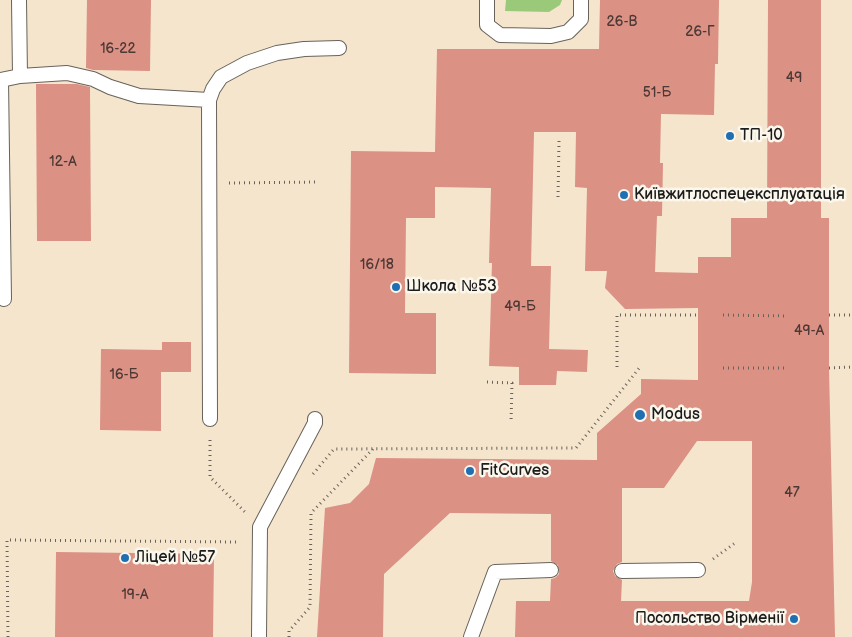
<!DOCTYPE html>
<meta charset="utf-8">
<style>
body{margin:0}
canvas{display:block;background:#f5e5cd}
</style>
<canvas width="852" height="637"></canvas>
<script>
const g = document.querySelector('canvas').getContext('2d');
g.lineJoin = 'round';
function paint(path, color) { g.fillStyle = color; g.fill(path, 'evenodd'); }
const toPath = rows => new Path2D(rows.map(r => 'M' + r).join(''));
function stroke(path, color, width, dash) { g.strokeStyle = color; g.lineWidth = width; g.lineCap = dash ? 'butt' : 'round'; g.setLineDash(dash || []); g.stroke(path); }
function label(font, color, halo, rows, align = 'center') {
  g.font = font + ' "Balsamiq Sans",sans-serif'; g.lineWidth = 5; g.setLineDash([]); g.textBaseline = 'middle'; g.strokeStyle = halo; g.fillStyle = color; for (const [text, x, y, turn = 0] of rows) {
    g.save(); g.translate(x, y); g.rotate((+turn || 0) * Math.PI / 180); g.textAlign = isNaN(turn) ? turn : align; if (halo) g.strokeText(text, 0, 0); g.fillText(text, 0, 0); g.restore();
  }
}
paint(toPath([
 [506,0,562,0,560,5,549,12,505,11]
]), '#9aca79');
paint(toPath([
 [87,0,151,0,150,71,93,70,86,68],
 [600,0,719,0,718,64,715,64,714,115,661,114,660,163,663,163,662,216,657,216,655,272,698,273,698,257,731,257,731,218,767,218,768,0,821,0,821,218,829,218,829,368,835,637,515,637,516,601,550,601,551,579,555,578,559,574,558,565,551,561,551,514,450,513,384,574,383,637,317,637,325,508,350,503,369,484,376,458,597,460,597,433,641,394,641,379,698,380,698,308,625,309,605,288,607,271,585,271,587,188,575,187,576,132,534,132,531,266,551,266,549,349,588,350,587,372,557,371,556,385,519,385,519,367,489,366,492,263,489,263,491,188,435,187,435,218,406,218,405,313,436,313,436,374,349,373,351,151,435,152,437,49,599,49],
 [697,441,752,441,752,582,749,601,621,601,622,580,615,576,613,571,617,564,622,562,622,488,664,488],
 [36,84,77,84,90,87,91,241,37,241],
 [162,342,191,342,191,372,161,372,161,431,100,430,101,349,162,350],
 [56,552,214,554,213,637,55,637]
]), '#db9184');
const service = toPath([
 [19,0,20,76],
 [487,0,487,25,500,35,551,36,568,32,581,19,581,0],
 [4,299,1,80,20,76,67,73,93,79,110,87,139,96,209,100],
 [210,419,209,100,213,89,221,77,247,63,277,53,304,49,339,48],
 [622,571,698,570],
 [259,637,260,527,315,423,315,419],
 [471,637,495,572,551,570]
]);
stroke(service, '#68625a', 16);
stroke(toPath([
 [229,183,316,182],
 [558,197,559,141],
 [723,315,788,316],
 [829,315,852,315],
 [617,367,617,315,698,315],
 [723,368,788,368],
 [829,368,852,367],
 [487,382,512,383,511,423],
 [210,440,210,477,245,512],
 [313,474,334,449,576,448,640,367],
 [713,559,735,543],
 [8,637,7,540,239,542],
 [289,637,289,631,310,607,311,513,374,448]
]), '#68625a', 3, [1, 4]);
stroke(service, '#fff', 14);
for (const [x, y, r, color] of [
 [730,136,5,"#1f6fb2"],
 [624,195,5,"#1f6fb2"],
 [396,287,5,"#1f6fb2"],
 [640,415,6,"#1f6fb2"],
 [470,471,5,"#1f6fb2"],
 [125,558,5,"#1f6fb2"],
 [794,619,5,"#1f6fb2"]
]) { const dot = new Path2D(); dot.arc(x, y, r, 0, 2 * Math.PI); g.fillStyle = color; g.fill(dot); stroke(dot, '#fbf7ec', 2); }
label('14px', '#4c3936', null, [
 ["26-В",622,22],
 ["26-Г",700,32],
 ["16-22",118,49],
 ["49",794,78],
 ["51-Б",657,93],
 ["12-А",63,162],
 ["16/18",377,265],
 ["49-Б",520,307],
 ["49-А",809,331],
 ["16-Б",124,375],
 ["47",792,493],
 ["19-А",135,595]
]);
label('16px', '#1c1c1c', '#fbf7ec', [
 ["ТП-10",740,136],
 ["Київжитлоспецексплуатація",634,195],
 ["Школа №53",406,287],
 ["Modus",651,415],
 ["FitCurves",480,471],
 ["Ліцей №57",135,558],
 ["Посольство Вірменії",784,619,"right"]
], 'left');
</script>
